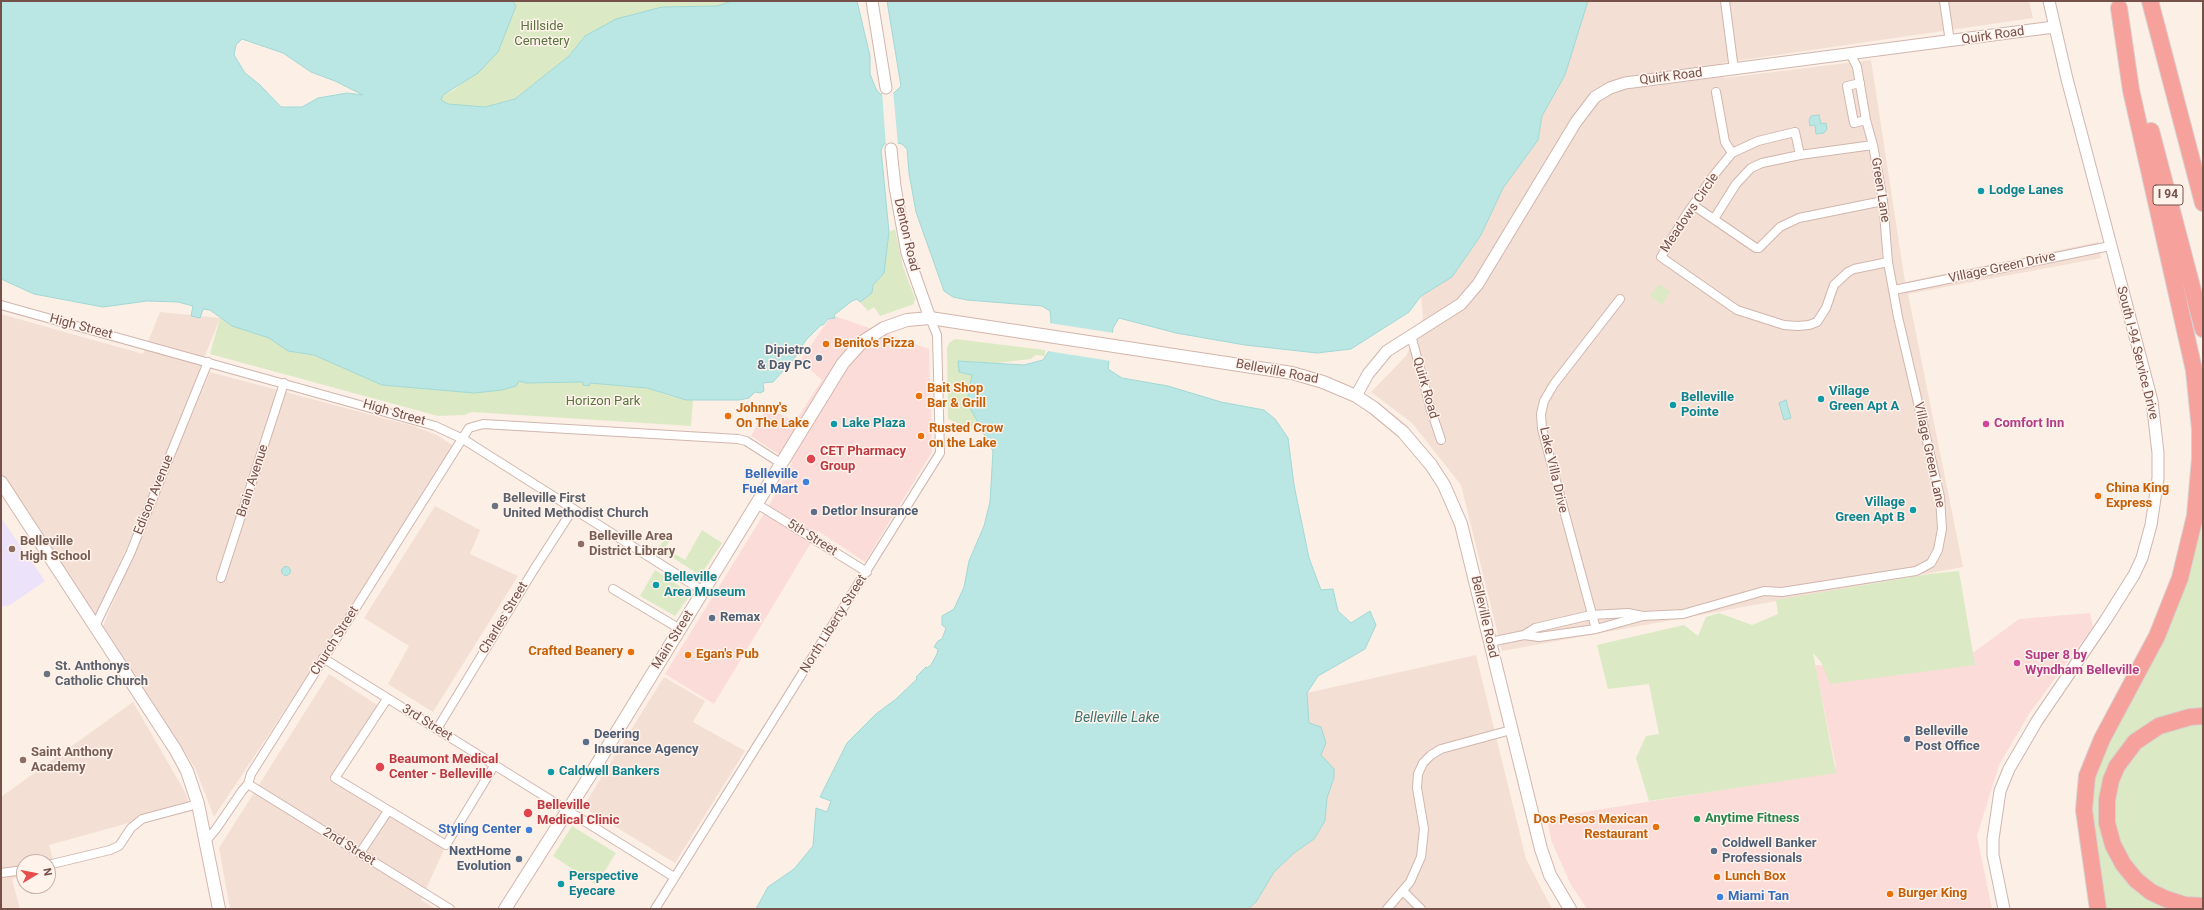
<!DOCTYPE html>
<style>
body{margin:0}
#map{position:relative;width:2204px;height:910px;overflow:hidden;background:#fcefe5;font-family:Roboto,sans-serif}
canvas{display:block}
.frame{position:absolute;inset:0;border:2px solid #75514a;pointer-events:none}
.north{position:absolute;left:16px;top:854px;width:40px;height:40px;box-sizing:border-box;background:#fff3eb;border:1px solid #c8b2ab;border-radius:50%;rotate:80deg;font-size:11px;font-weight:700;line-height:16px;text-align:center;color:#75514a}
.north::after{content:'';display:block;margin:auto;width:14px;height:18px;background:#e64d4b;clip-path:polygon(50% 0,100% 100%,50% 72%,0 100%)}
</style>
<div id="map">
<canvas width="2204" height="910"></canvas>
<div class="frame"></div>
<div class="north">N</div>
</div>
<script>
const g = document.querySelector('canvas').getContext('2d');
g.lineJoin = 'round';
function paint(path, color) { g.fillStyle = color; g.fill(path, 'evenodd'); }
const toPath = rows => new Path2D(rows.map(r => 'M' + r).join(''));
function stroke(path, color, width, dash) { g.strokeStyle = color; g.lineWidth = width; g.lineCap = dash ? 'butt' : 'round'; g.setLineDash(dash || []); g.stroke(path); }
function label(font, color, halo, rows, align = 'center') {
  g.font = font + ' Roboto,sans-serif'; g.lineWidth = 3; g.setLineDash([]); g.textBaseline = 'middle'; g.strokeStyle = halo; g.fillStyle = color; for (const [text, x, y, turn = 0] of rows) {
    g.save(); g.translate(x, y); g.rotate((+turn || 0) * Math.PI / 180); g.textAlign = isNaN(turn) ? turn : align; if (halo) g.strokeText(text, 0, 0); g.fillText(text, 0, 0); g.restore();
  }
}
paint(toPath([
 [1588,1,2029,1,2033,18,1722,63,1724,78,1871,60,1905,282,2098,242,2101,258,1908,294,1963,567,1502,651,1461,485,1412,423,1371,392,1406,356,1423,318,1421,296,1452,277,1481,235,1503,188,1538,140,1542,116,1565,75],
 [160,312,220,318,145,507,95,618,1,475,1,314,143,354],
 [210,372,413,426,437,435,458,449,214,817,195,768,103,626],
 [435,506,480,530,470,554,518,576,433,712,388,684,409,646,364,618],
 [1476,655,1526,859,1552,909,1248,909,1256,902,1273,872,1294,853,1314,839,1325,821,1327,797,1334,778,1321,755,1326,743,1309,723,1307,693],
 [329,674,382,708,336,778,446,845,421,900,436,909,230,909,219,848],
 [664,677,705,701,693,722,745,751,675,863,583,807],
 [133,702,185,792,190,806,49,845,55,867,48,869,48,862,24,862,24,876,12,879,20,909,1,909,1,797]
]), '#f4dfd4');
paint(toPath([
 [832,315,929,349,932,452,865,562,818,531,714,704,665,674,770,504,792,463,751,436,767,407,795,422,822,380,800,361],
 [2090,613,2093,627,2029,714,1999,765,1977,836,1992,909,1587,909,1571,885,1551,840,1547,818,1734,788,1836,767,1815,665,1926,668,1966,658,2019,619]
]), '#fcdcd9');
paint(toPath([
 [1,518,45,581,10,605,1,607]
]), '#ece2f9');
paint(toPath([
 [513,1,732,1,717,6,662,7,585,36,569,56,515,99,485,107,448,104,441,100,443,95,454,90,498,52,516,6],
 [895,229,903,267,915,298,914,304,880,316,874,307,868,311,860,302,872,293,873,285,882,275,889,232],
 [1659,284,1670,292,1662,305,1650,296],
 [220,318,232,326,269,338,288,351,314,355,382,385,474,393,502,390,516,386,519,381,532,383,583,382,583,385,589,386,589,383,648,388,673,397,693,400,691,426,472,412,464,415,438,416,210,354],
 [955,339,1045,350,1045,356,1036,355,1031,359,996,363,959,361,972,375,967,402,987,436,948,419,947,348,949,343],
 [2203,483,2203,712,2118,756,2111,852,2181,909,2104,909,2090,818,2096,763,2154,651],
 [702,530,722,543,702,573,698,574,658,548,668,535,672,537,665,548,685,560],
 [655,570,691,594,675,616,640,596],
 [1959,571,1975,665,1830,684,1821,662,1813,653,1836,773,1649,801,1636,758,1646,736,1659,734,1649,684,1608,689,1597,645,1684,625,1698,636,1706,617,1719,613,1752,625,1778,614,1776,600,1929,574],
 [2203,722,2203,900,2198,901,2162,891,2138,875,2118,844,2112,811,2118,780,2135,751,2162,731],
 [572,826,616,853,596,885,553,856]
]), '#dbeac4');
const water = toPath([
 [1,1,513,1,516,6,498,52,478,73,443,95,441,100,448,104,485,107,515,99,569,56,585,36,616,19,662,7,717,6,732,1,857,1,870,56,870,74,876,89,880,94,894,93,901,86,887,1,1588,1,1565,75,1542,116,1538,140,1503,188,1481,235,1452,277,1421,296,1409,312,1351,349,1317,353,1245,345,1176,333,1119,318,1113,328,1108,369,1122,378,1168,386,1221,402,1264,410,1275,419,1288,438,1294,485,1309,558,1321,590,1333,589,1338,611,1351,623,1370,611,1376,625,1365,649,1318,676,1307,693,1309,723,1321,727,1326,743,1321,755,1334,769,1334,778,1327,798,1325,821,1314,839,1294,853,1274,872,1256,902,1248,909,756,909,768,887,794,869,813,846,816,808,827,812,831,801,820,797,847,743,876,714,896,699,917,679,916,677,926,667,927,668,931,665,937,654,938,649,934,647,938,641,942,639,946,628,942,625,942,616,954,609,964,587,969,561,984,526,990,502,993,451,967,402,972,375,959,372,958,361,1024,365,1043,360,1049,351,1051,320,1050,311,1042,306,967,300,953,297,944,291,916,212,909,173,907,149,902,144,897,143,884,144,881,150,889,232,884,273,873,285,872,293,860,302,857,299,852,301,834,315,835,318,828,319,823,325,821,325,806,340,794,359,773,382,763,383,764,391,760,393,755,392,749,398,739,400,686,400,647,388,590,383,589,386,583,385,583,382,526,383,519,381,516,386,502,390,474,393,382,385,314,355,288,351,269,338,232,326,210,310,203,309,200,318,191,316,193,306,178,302,147,301,103,307,34,294,1,279,1,1],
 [242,39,283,53,311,72,335,81,363,95,347,93,318,98,302,107,281,107,260,85,245,73,234,55,236,45,242,39],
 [1819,115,1821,124,1826,123,1827,129,1824,133,1816,134,1815,125,1810,126,1809,120,1811,116,1819,115],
 [1786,400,1791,418,1784,420,1779,403,1786,400],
 '281.5 571a4.5 4.5 0 1 1 9 0a4.5 4.5 0 1 1-9 0Z'
]);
paint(water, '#bae6e3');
stroke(water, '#a0d8d5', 1);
paint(toPath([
 [893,90,898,145,886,146,882,92],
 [1049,323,1114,333,1111,361,1047,351]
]), '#fcefe5');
const minor = toPath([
 [1725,1,1734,70],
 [1944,1,1950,42],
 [1860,83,1847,86,1854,123,1866,120],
 [1716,92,1725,142,1732,153],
 [1800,155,1795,132,1758,141,1732,153,1714,175,1686,215,1661,257,1737,310,1784,325,1798,326,1809,325,1817,322,1826,308,1834,285,1848,272,1854,269,1888,262],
 [1693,205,1756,248,1759,248,1780,227,1799,218,1883,201],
 [1714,219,1736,184,1751,168,1762,163,1800,155,1873,145],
 [1894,290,2110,246],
 [1,305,435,426,463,439,703,591],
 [1411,335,1431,410,1441,440],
 [757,504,867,572],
 [221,578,284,383],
 [613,589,680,629],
 [1643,616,1683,614,1764,591,1782,592,1916,571,1931,563,1938,550,1942,529,1940,497,1898,317,1888,262,1883,201,1873,145,1866,120,1857,67,1851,55],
 [95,626,130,554,208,362],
 [1596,629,1542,429,1541,414,1544,401,1554,384,1620,299],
 [1490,642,1524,635,1535,628,1591,615,1628,613,1643,616,1596,629,1539,637,1524,635],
 [323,658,674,877],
 [387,699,335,778,446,845,494,766],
 [437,729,533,571,573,509],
 [248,784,450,909],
 [206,841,216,829,242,791,248,784,251,774,469,428,483,424,738,439,746,441,782,464],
 [360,853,388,811],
 [48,865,110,850,119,846,131,828,142,819,198,804],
 [1,873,24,870],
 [1403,891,1421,909],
 [655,909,940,453,937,335,930,318],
 [1387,909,1410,882,1421,857,1424,829,1417,788,1418,774,1423,763,1431,755,1441,749,1511,730]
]);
const tertiary = toPath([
 [872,1,886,88],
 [891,149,895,187,907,253,930,318],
 [1356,396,1368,374,1387,351,1461,304,1478,284,1576,122,1595,97,1610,88,1625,83,2054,27],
 [2004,909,1993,855,1993,839,2000,791,2009,769,2037,721,2105,621,2134,575,2142,558,2151,525,2158,478,2158,453,2152,401,2067,79,2049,1]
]);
const secondary = toPath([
 [1,482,175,749,187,771,198,804,219,909],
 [505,909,594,769,843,363,862,342,884,328,907,320,930,318,1292,373,1323,382,1356,396,1374,408,1403,432,1431,465,1444,485,1461,524,1541,849,1550,875,1570,909]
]);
const motorway = toPath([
 [2150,1,2203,203],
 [2151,131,2203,329],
 [2203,716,2190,717,2159,726,2135,742,2117,766,2111,780,2107,800,2107,823,2113,845,2123,864,2136,880,2151,892,2166,899,2185,905,2203,906],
 [2098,909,2084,810,2087,776,2102,739,2157,636,2180,578,2195,516,2200,459,2200,429,2194,370,2131,90,2119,8]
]);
stroke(minor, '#d0b6ae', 10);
stroke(tertiary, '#d0b6ae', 13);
stroke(secondary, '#d3b5ac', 14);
stroke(motorway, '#d8cecc', 18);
stroke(minor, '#fff', 8);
stroke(tertiary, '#fff', 11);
stroke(secondary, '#fff', 12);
stroke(motorway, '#f6a19c', 16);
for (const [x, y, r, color] of [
 [1981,191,4,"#0f9aa8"],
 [826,344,4,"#e8710a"],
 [819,358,4,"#5c6f8a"],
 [919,396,4,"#e8710a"],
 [1821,399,4,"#0f9aa8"],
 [1673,405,4,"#0f9aa8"],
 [728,416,4,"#e8710a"],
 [834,424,4,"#0f9aa8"],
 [1986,424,4,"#d1479c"],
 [921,436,4,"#e8710a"],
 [811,459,5,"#e0444e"],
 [806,482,4,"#3f7fe0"],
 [2098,496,4,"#e8710a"],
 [495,506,4,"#6b7280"],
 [1913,510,4,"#0f9aa8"],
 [814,512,4,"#5c6f8a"],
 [581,544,4,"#8d6e63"],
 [12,549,4,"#8d6e63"],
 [656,585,4,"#0f9aa8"],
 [712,618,4,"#5c6f8a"],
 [631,652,4,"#e8710a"],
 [688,655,4,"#e8710a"],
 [2017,663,4,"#d1479c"],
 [47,674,4,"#6b7280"],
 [1907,739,4,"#5c6f8a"],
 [586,742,4,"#5c6f8a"],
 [23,760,4,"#8d6e63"],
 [380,767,5,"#e0444e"],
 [551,772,4,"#0f9aa8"],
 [528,813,5,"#e0444e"],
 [1697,819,4,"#2e9e5b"],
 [1656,827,4,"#e8710a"],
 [529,830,4,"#3f7fe0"],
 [1714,851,4,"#5c6f8a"],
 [519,859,4,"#5c6f8a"],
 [1717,877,4,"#e8710a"],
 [561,884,4,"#0f9aa8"],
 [1890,894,4,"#e8710a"],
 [1720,897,4,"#3f7fe0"]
]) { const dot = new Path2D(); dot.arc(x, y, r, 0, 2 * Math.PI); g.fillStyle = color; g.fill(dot); stroke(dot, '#fff3eb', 1.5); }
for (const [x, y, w] of [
 [2168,195,30]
]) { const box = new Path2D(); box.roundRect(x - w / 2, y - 10, w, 20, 3); g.fillStyle = '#fff3eb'; g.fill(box); stroke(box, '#75514a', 1); }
label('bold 12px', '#75514a', null, [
 ["I 94",2168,195]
]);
label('13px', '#5a7540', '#fff3eb', [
 ["Hillside",542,27],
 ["Cemetery",542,42],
 ["Horizon Park",603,402]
]);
label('13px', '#75514a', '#fff3eb', [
 ["Quirk Road",1993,36,-8],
 ["Quirk Road",1671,77,-7],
 ["Green Lane",1880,190,81],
 ["Meadows Circle",1690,213,-56],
 ["Denton Road",906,235,77],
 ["Village Green Drive",2002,268,-12],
 ["High Street",81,327,15],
 ["South I-94 Service Drive",2137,353,76],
 ["Belleville Road",1277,372,11],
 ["Quirk Road",1425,388,74],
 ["High Street",394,413,16],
 ["Village Green Lane",1929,455,78],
 ["Lake Villa Drive",1553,470,77],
 ["Brain Avenue",253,481,-72],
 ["Edison Avenue",154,495,-68],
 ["5th Street",812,538,32],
 ["Belleville Road",1484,617,77],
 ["Charles Street",504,618,-59],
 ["North Liberty Street",834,624,-58],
 ["Main Street",673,640,-58],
 ["Church Street",335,641,-58],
 ["3rd Street",427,723,32],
 ["2nd Street",349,847,32]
]);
label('bold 13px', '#0d838f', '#fff3eb', [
 ["Lodge Lanes",1989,191],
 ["Village",1829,392],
 ["Green Apt A",1829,407],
 ["Belleville",1681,398],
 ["Pointe",1681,413],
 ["Lake Plaza",842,424],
 ["Village",1905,503,"right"],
 ["Green Apt B",1905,518,"right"],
 ["Belleville",664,578],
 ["Area Museum",664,593],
 ["Caldwell Bankers",559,772],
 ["Perspective",569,877],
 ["Eyecare",569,892]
], 'left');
label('bold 13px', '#c56008', '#fff3eb', [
 ["Benito's Pizza",834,344],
 ["Bait Shop",927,389],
 ["Bar & Grill",927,404],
 ["Johnny's",736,409],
 ["On The Lake",736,424],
 ["Rusted Crow",929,429],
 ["on the Lake",929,444],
 ["China King",2106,489],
 ["Express",2106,504],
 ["Crafted Beanery",623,652,"right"],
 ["Egan's Pub",696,655],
 ["Dos Pesos Mexican",1648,820,"right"],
 ["Restaurant",1648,835,"right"],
 ["Lunch Box",1725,877],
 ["Burger King",1898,894]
], 'left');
label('bold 13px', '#4e5e75', '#fff3eb', [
 ["Dipietro",811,351,"right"],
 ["& Day PC",811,366,"right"],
 ["Detlor Insurance",822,512],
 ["Remax",720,618],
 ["Belleville",1915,732],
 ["Post Office",1915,747],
 ["Deering",594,735],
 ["Insurance Agency",594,750],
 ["Coldwell Banker",1722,844],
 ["Professionals",1722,859],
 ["NextHome",511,852,"right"],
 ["Evolution",511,867,"right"]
], 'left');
label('bold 13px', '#b23c85', '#fff3eb', [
 ["Comfort Inn",1994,424],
 ["Super 8 by",2025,656],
 ["Wyndham Belleville",2025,671]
], 'left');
label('bold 13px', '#be3a42', '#fff3eb', [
 ["CET Pharmacy",820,452],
 ["Group",820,467],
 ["Beaumont Medical",389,760],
 ["Center - Belleville",389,775],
 ["Belleville",537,806],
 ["Medical Clinic",537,821]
], 'left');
label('bold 13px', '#366cbe', '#fff3eb', [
 ["Belleville",798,475],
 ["Fuel Mart",798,490],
 ["Styling Center",521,830],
 ["Miami Tan",1728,897,"left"]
], 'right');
label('bold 13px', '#5b616d', '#fff3eb', [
 ["Belleville First",503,499],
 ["United Methodist Church",503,514],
 ["St. Anthonys",55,667],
 ["Catholic Church",55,682]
], 'left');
label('bold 13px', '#785e54', '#fff3eb', [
 ["Belleville Area",589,537],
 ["District Library",589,552],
 ["Belleville",20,542],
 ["High School",20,557],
 ["Saint Anthony",31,753],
 ["Academy",31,768]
], 'left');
label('bold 13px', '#27864d', '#fff3eb', [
 ["Anytime Fitness",1705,819]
], 'left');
label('italic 14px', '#3b7471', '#fff3eb', [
 ["Belleville Lake",1117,718]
]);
</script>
